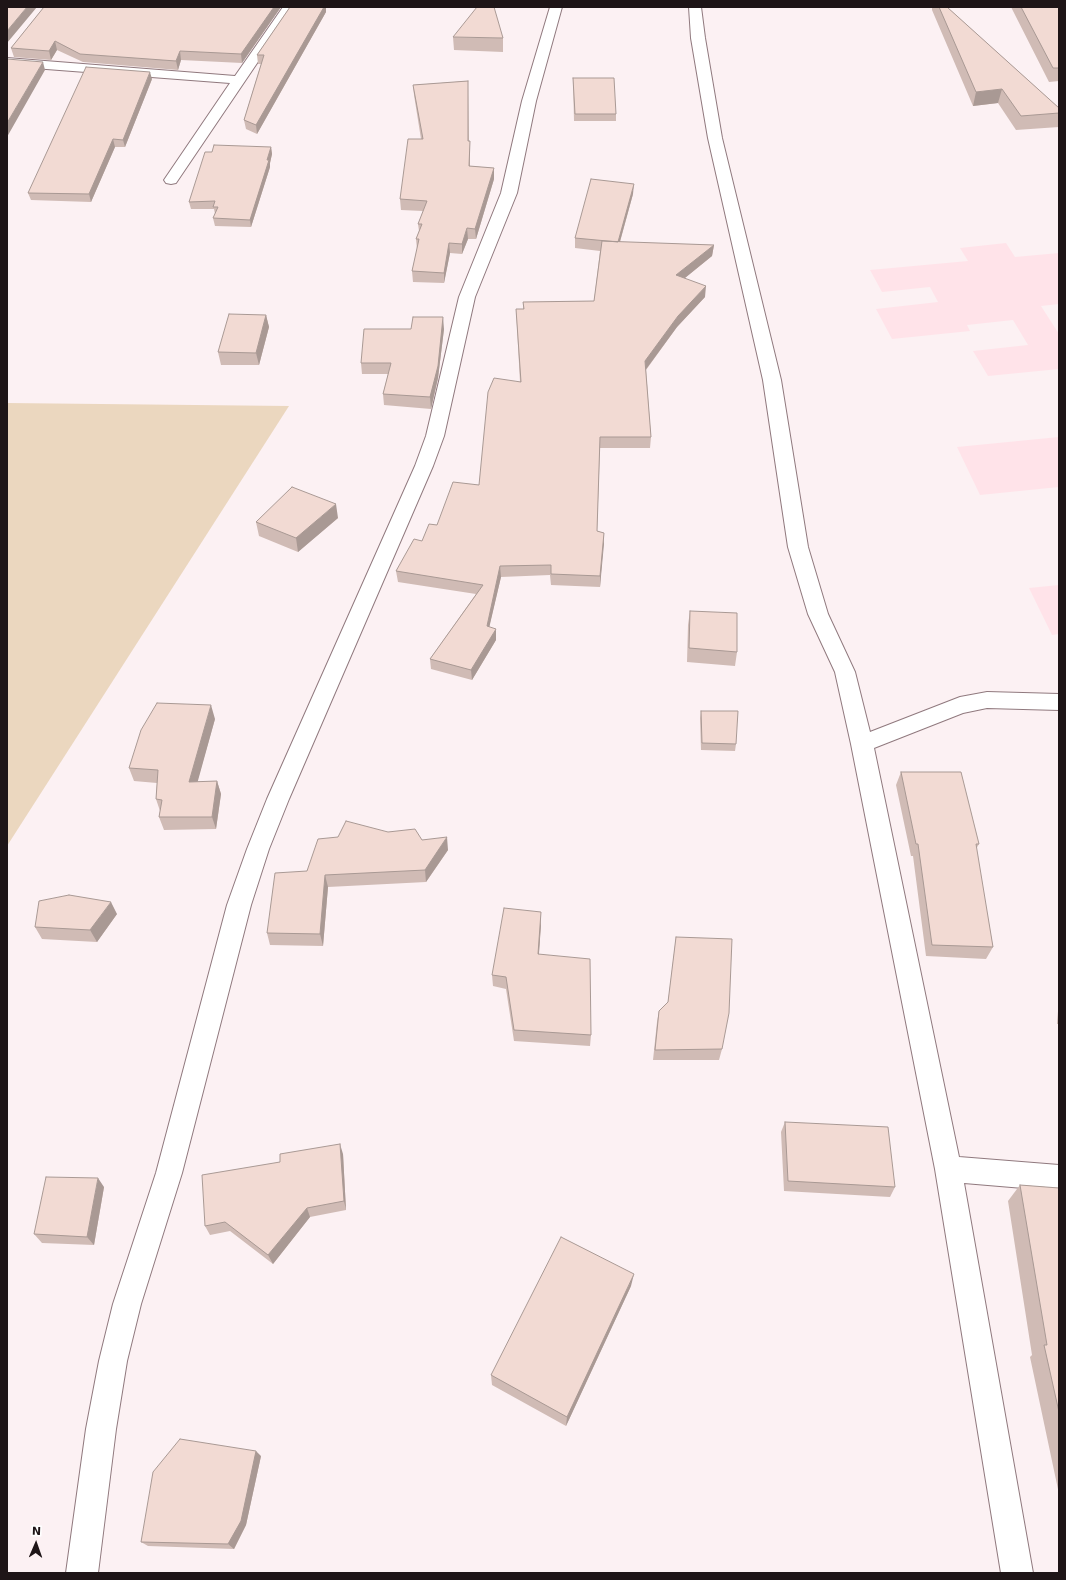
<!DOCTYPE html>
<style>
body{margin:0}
#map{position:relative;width:1066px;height:1580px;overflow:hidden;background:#fcf1f3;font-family:"DejaVu Sans",sans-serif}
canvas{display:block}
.frame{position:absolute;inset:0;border:8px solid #1e1517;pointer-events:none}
.north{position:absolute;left:16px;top:1524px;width:40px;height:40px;-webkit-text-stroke:3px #fff;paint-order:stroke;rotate:2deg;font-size:11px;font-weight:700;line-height:16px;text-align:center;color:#1e1517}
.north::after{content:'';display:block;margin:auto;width:14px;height:18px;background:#1e1517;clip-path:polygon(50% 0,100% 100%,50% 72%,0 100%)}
</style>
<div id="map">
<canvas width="1066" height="1580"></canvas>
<div class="frame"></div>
<div class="north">N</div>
</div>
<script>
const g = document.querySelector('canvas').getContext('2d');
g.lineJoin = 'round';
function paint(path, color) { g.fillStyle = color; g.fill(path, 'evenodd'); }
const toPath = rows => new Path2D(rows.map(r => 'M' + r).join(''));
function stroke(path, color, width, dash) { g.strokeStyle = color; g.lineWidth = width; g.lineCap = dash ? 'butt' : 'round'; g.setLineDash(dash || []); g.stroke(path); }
paint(toPath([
 [1006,243,1015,257,1059,253,1059,304,1041,306,1059,334,1059,369,988,376,973,351,1028,345,1013,320,967,325,970,331,892,339,876,309,938,302,930,287,882,292,870,270,968,261,960,248],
 [1059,437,1059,487,980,495,957,447],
 [1059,585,1059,634,1052,635,1029,588]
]), '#ffe3e9');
paint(toPath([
 [7,403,289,406,7,846]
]), '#ebd7bf');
const minor = toPath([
 [283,7,295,7,176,183,171,184,166,183,164,180,230,83,7,66,7,58,235,76,283,7],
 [550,7,562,7,536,101,517,193,475,297,444,436,433,466,289,799,269,849,251,905,182,1173,141,1304,127,1361,116,1429,98,1573,66,1573,86,1429,99,1361,113,1304,156,1173,227,905,247,849,267,799,415,466,426,436,459,297,501,193,522,101,550,7],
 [689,7,701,7,705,38,722,138,781,380,808,547,828,614,855,672,870,732,960,697,987,692,1059,694,1059,710,987,708,963,713,874,748,959,1157,1059,1165,1059,1191,964,1183,1033,1573,1001,1573,935,1169,851,744,835,672,808,614,788,547,763,380,708,138,691,38,689,7]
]);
stroke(minor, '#90797e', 2);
paint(minor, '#fff');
paint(toPath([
 [44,7,281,7,242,63,181,60,178,70,83,62,57,50,51,60,14,57,11,48],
 [290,7,326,7,326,12,257,134,246,129,244,120,261,64,258,64,257,55],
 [932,7,947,7,1059,108,1059,127,1016,130,998,103,973,106,932,10],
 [1011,7,1059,7,1059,81,1049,82],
 [453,37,503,38,503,52,454,50],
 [573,78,616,114,616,121,574,121],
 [152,79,125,147,115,147,91,202,31,200,28,193],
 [468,81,469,141,470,151,470,166,494,168,494,179,476,239,468,239,462,254,450,253,444,283,413,282,412,271,417,249,416,239,419,231,418,224,423,211,401,210,400,199,421,139,414,95,413,85],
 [271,147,272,154,270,163,270,167,251,227,215,226,213,218,215,214,214,209,191,209,189,202,212,152],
 [633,194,620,242,714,245,712,256,685,278,705,297,677,327,646,370,651,437,650,448,600,448,597,531,604,533,600,587,551,585,550,575,501,577,489,627,496,640,472,680,431,669,430,659,476,594,398,582,396,571,422,541,437,525,479,485,520,382,516,309,523,309,523,302,594,301,600,251,575,248,575,238],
 [266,315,269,327,259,365,221,365,218,352],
 [411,329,444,329,438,378,431,409,384,405,383,394,388,374,362,374,361,363],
 [338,518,298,552,259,536,256,522],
 [690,611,737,652,735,666,687,662,688,625],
 [701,711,736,744,735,751,701,750,700,718],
 [215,719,197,782,217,781,221,794,216,829,164,830,159,817,160,811,156,799,157,783,134,781,129,768],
 [901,772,979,844,976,849,993,947,986,959,926,956,913,856,911,856,896,785],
 [422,840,448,850,426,882,328,887,323,946,270,945,267,933,307,871],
 [117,914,97,942,42,939,35,927],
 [541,924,539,954,591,1035,590,1046,514,1041,506,989,493,986,492,975],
 [676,937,722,1049,719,1060,653,1060,657,1022,659,1011,668,1002],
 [1059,998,1059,1024,1057,1024],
 [785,1122,895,1187,890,1197,784,1191,781,1132],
 [343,1154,346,1210,310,1217,273,1264,230,1231,210,1235,205,1226],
 [1020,1185,1059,1188,1059,1494,1030,1357,1032,1355,1008,1201],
 [104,1187,94,1245,42,1243,34,1234],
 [631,1286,566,1426,492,1385,491,1375],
 [261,1456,246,1525,234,1549,148,1546,141,1542]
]), '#d0bbb5');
paint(toPath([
 [27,7,37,7,7,43,7,31],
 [274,7,281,7,242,63,241,54],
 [324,7,326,7,326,12,257,134,256,125],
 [55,41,57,50,51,60,49,51],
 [180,51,181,60,178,70,176,61],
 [43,62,45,70,7,137,7,123],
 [150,72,152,79,125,147,123,140],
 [1002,89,998,103,973,106,976,92],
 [113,139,115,147,91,202,89,194],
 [470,141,470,151,469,176,469,166],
 [271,147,272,154,270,163,270,167,251,227,250,220],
 [494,168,494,179,476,239,475,229],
 [634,184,633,194,617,252,618,242],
 [467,228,468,239,462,254,462,244],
 [449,243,450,253,444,283,444,273],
 [714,245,712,256,675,286,676,275],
 [706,286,705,297,677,327,644,372,645,361,678,316],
 [266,315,269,327,259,365,256,353],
 [443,317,444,329,438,378,431,409,430,397],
 [336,504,338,518,298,552,296,538],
 [604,533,604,544,600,587,600,576],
 [500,566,501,577,487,637,487,626],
 [496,629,496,640,472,680,471,670],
 [211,705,215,719,194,795,189,782],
 [217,781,221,794,216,829,212,817],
 [447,837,448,850,426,882,425,870],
 [325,875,328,887,323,946,320,934],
 [111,902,117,914,97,942,90,930],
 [541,912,541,924,538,966,538,954],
 [340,1144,343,1154,346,1210,344,1201],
 [98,1178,104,1187,94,1245,87,1237],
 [307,1208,310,1217,273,1264,268,1255],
 [634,1274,631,1286,566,1426,567,1417],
 [256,1451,261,1456,246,1525,234,1549,228,1544]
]), '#a99994');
const building = toPath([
 [7,7,27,7,7,31,7,7],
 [44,7,274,7,241,54,180,51,176,61,80,54,55,41,49,51,11,48,44,7],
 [290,7,324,7,256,125,244,120,264,55,257,55,290,7],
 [477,7,494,7,503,38,453,37,477,7],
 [939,7,947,7,1059,108,1059,113,1021,116,1002,89,976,92,939,7],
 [1021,7,1059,7,1059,68,1053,68,1021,7],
 [7,59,43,62,7,123,7,59],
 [86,67,150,72,123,140,113,139,89,194,28,193,86,67],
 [573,78,614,78,616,114,575,114,573,78],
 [468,81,468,141,470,141,469,166,494,168,475,229,467,228,462,244,449,243,444,273,412,271,419,239,416,239,422,224,418,224,427,201,400,199,408,139,423,139,413,85,468,81],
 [214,145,271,147,267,160,269,160,250,220,213,218,218,207,213,207,215,201,189,202,205,152,212,152,214,145],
 [591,179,634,184,618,242,575,238,591,179],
 [602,241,714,245,676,275,706,286,678,316,645,361,651,437,600,437,597,531,604,533,600,576,551,574,551,565,500,566,487,626,496,629,471,670,430,659,483,585,396,571,414,539,422,541,429,524,437,525,453,482,479,485,488,392,494,378,521,382,516,309,524,309,523,302,594,301,602,241],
 [229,314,266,315,256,353,218,352,229,314],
 [413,317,443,317,438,366,430,397,383,394,391,363,361,363,364,329,411,329,413,317],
 [292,487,336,504,296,538,256,522,292,487],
 [690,611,737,613,737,652,689,648,690,611],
 [157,703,211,705,189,782,217,781,212,817,159,817,162,800,156,799,158,770,129,768,141,730,157,703],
 [701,711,738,711,736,744,702,743,701,711],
 [901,772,961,772,979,844,976,844,993,947,932,945,918,844,916,844,901,772],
 [346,821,388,832,415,829,422,840,447,837,425,870,325,875,320,934,267,933,275,873,307,871,318,839,338,837,346,821],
 [69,895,111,902,90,930,35,927,39,901,69,895],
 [504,908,541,912,538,954,590,959,591,1035,514,1030,506,977,492,975,504,908],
 [676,937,732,939,729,1013,722,1049,655,1050,659,1011,668,1002,676,937],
 [785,1122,888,1127,895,1187,788,1181,785,1122],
 [340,1144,344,1201,307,1208,268,1255,225,1222,205,1226,202,1175,280,1162,280,1154,340,1144],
 [46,1177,98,1178,87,1237,34,1234,46,1177],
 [1020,1185,1059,1188,1059,1412,1044,1345,1047,1345,1020,1185],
 [561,1237,634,1274,567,1417,491,1375,561,1237],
 [180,1439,256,1451,241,1521,228,1544,141,1542,153,1472,180,1439]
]);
paint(building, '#f2dad3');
stroke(building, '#a99994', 1);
</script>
